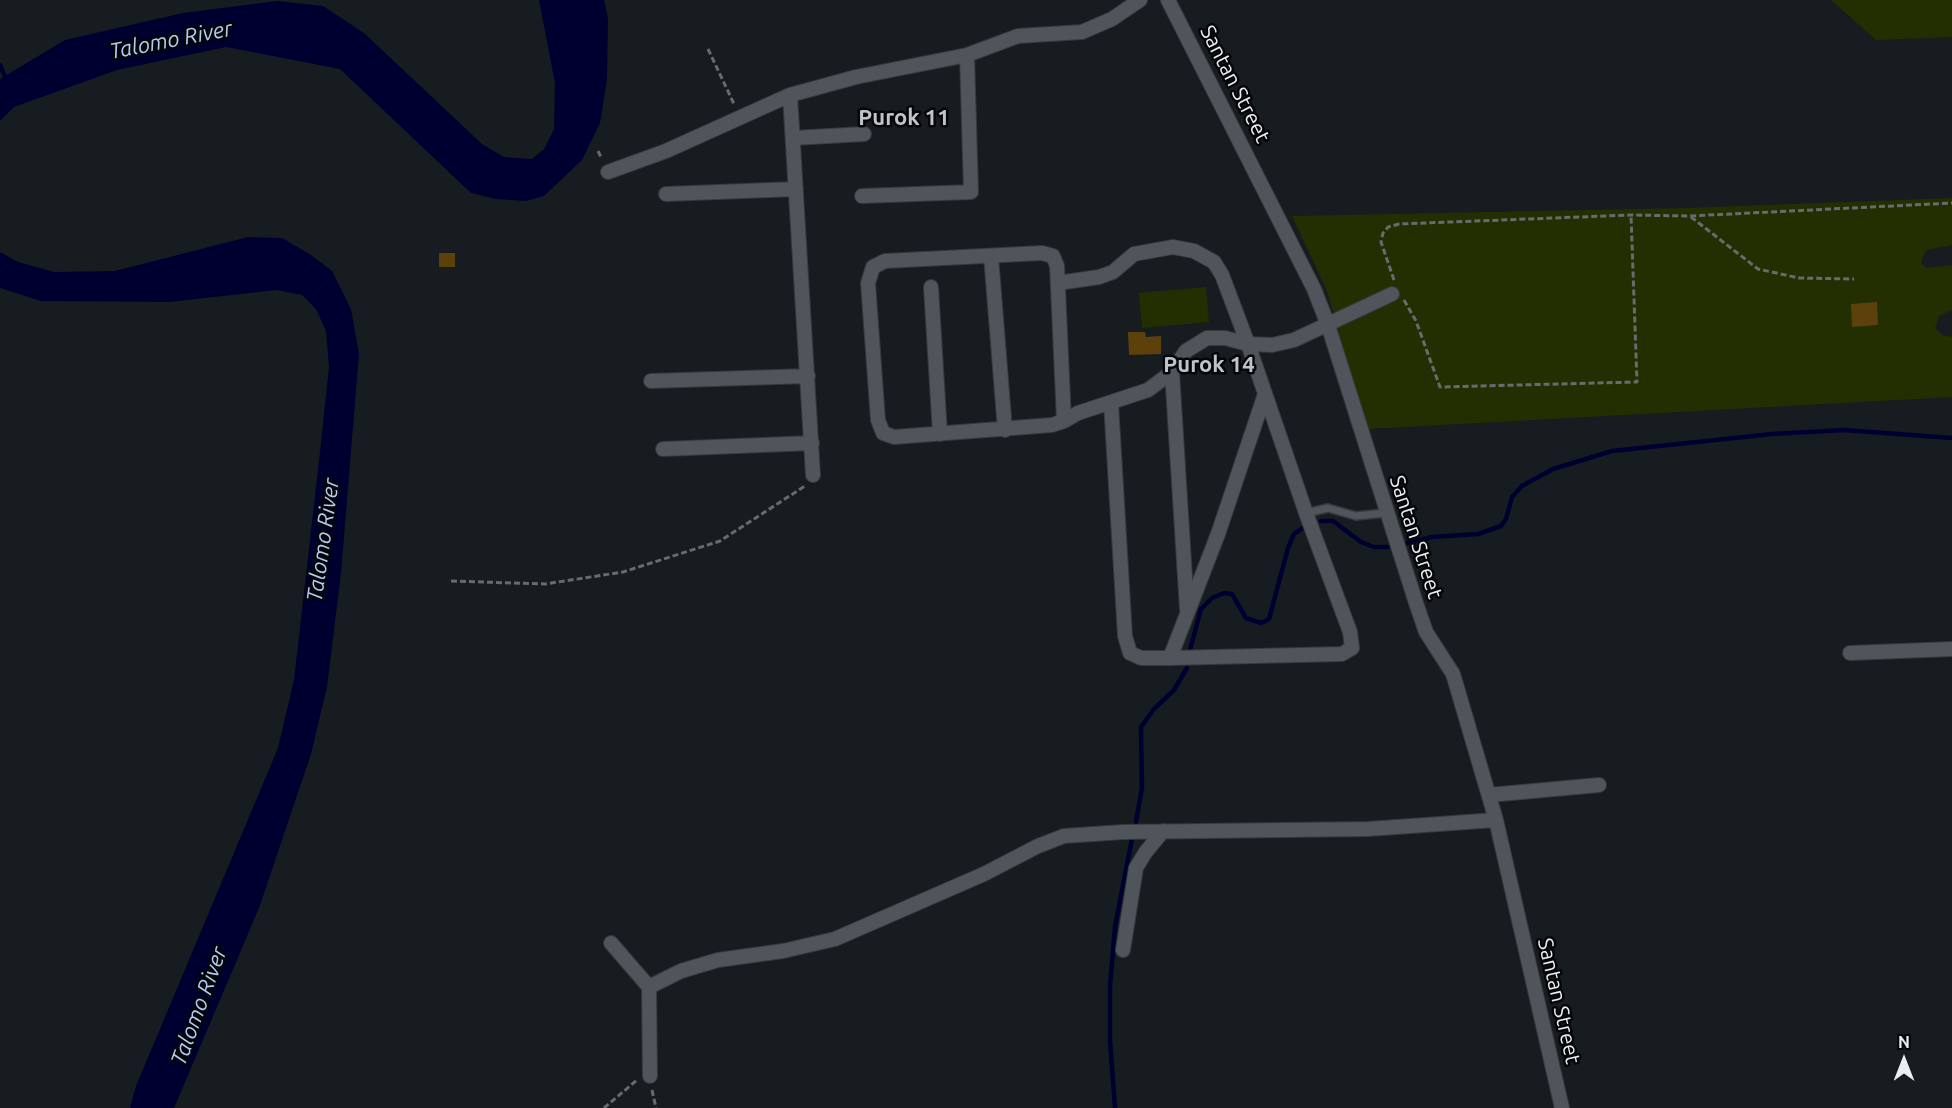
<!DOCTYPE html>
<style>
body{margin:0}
#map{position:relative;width:1952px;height:1108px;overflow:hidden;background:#171c20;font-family:Ubuntu,sans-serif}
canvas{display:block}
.north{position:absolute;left:1874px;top:1030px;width:60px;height:60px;-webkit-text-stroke:4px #050608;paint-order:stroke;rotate:0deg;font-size:16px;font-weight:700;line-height:24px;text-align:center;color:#eaeef1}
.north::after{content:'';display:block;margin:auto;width:21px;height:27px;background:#eaeef1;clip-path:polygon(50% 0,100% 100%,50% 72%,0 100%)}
</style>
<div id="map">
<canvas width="1952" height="1108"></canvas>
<div class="north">N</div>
</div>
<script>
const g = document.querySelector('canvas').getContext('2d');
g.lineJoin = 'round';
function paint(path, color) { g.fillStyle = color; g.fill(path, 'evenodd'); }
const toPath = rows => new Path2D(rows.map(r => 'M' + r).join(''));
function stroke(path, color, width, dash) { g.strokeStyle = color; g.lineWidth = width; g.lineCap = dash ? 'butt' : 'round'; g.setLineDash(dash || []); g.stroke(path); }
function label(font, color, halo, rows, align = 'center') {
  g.font = font + ' Ubuntu,sans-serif'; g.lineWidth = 5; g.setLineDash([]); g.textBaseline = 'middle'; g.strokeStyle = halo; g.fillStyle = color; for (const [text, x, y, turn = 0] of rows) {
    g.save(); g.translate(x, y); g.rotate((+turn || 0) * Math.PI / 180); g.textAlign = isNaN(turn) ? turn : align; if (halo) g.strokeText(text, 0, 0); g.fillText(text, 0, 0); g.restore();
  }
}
paint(toPath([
 [1831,0,1952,0,1952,37,1876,40],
 [1952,198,1952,245,1926,250,1921,262,1926,268,1952,265,1952,310,1939,316,1935,328,1942,335,1952,337,1952,397,1367,429,1327,291,1292,216,1686,208],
 [1206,287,1209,322,1142,328,1139,293]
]), '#232f00');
paint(toPath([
 [539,0,604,0,608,19,607,79,600,123,582,160,544,196,526,201,496,199,471,193,340,69,226,47,117,70,14,107,0,121,0,79,65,40,183,13,277,1,323,6,364,33,482,144,504,157,532,159,544,149,554,129,555,83],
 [248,237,282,238,311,255,332,271,351,309,359,354,341,573,327,687,311,754,259,908,174,1108,130,1108,136,1086,278,748,294,680,320,452,329,367,326,331,316,309,302,295,276,290,170,302,41,301,0,288,0,252,18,262,54,272,115,271]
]), '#000030');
stroke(toPath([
 [0,65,6,79],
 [1321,521,1333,521,1361,542,1374,547,1388,547],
 [1407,543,1432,537,1478,534,1501,526,1506,519,1512,497,1522,486,1553,469,1612,451,1772,434,1844,430,1952,438],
 [1190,650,1201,609,1212,598,1224,593,1232,594,1246,618,1261,623,1269,619,1288,548,1294,534,1304,527],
 [1136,822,1142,788,1141,727,1154,709,1174,690,1187,668],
 [1115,1108,1110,1040,1110,987,1115,927,1132,839]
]), '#000030', 4.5);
paint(toPath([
 [439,253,455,253,455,267,439,267],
 [1877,302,1878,325,1852,327,1851,304],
 [1128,332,1145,332,1146,337,1161,336,1161,354,1129,355]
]), '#5d410a');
const lane = toPath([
 [1306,513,1328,508,1356,516,1385,513]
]);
const street = toPath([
 [1168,0,1314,289,1328,325,1416,603,1426,632,1453,674,1496,820,1562,1108],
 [790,95,813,475],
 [793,138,864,134],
 [608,172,666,151,790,95,856,77,967,55,1018,36,1082,32,1112,19,1140,0],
 [666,194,796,189],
 [862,196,971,192,967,55],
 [991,256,1005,430],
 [1058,283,1099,277,1113,272,1134,254,1173,247,1194,251,1214,262,1222,275,1248,344,1306,513,1350,632,1352,648,1342,654,1170,658,1141,658,1130,653,1125,636,1111,403],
 [931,287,940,434],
 [1172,372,1187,609],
 [651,381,808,376],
 [1064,421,1057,266,1053,256,1042,253,885,261,873,267,868,283,878,420,883,433,894,437,1052,425,1064,421,1078,413,1148,390,1172,372,1186,351,1207,338,1225,338,1248,344,1272,345,1294,340,1392,294],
 [663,449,812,443],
 [1850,653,1952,649],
 [1170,658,1218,534,1265,394],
 [1489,795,1599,785],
 [611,943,649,987,650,1076],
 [1123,950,1136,868,1145,853,1163,831],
 [649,987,681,971,718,960,783,951,835,939,984,874,1038,846,1064,836,1123,832,1368,829,1496,820]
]);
stroke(lane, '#37393c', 10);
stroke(street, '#37393c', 16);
stroke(toPath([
 [708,49,734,104],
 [598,151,602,159],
 [1691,217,1758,269,1799,278,1854,279],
 [1394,280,1381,242,1383,233,1388,227,1399,224,1631,215,1690,216,1952,203],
 [1404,300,1416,321,1440,387,1637,382,1631,215],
 [451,581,545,584,623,572,720,541,805,486],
 [652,1090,656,1108],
 [604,1108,637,1080]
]), '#666b6e', 3, [6, 3]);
stroke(lane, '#4f555a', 7);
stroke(street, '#4f555a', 14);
label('21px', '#eaeef1', '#050608', [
 ["Santan Street",1235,84,63],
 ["Santan Street",1416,537,72],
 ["Santan Street",1559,1001,77]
]);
label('italic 22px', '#b5caf4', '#050608', [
 ["Talomo River",171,40,-11],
 ["Talomo River",323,540,-82],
 ["Talomo River",199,1006,-70]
]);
label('bold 22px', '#bec5ca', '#050608', [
 ["Purok 11",904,118],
 ["Purok 14",1209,365]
]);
</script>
